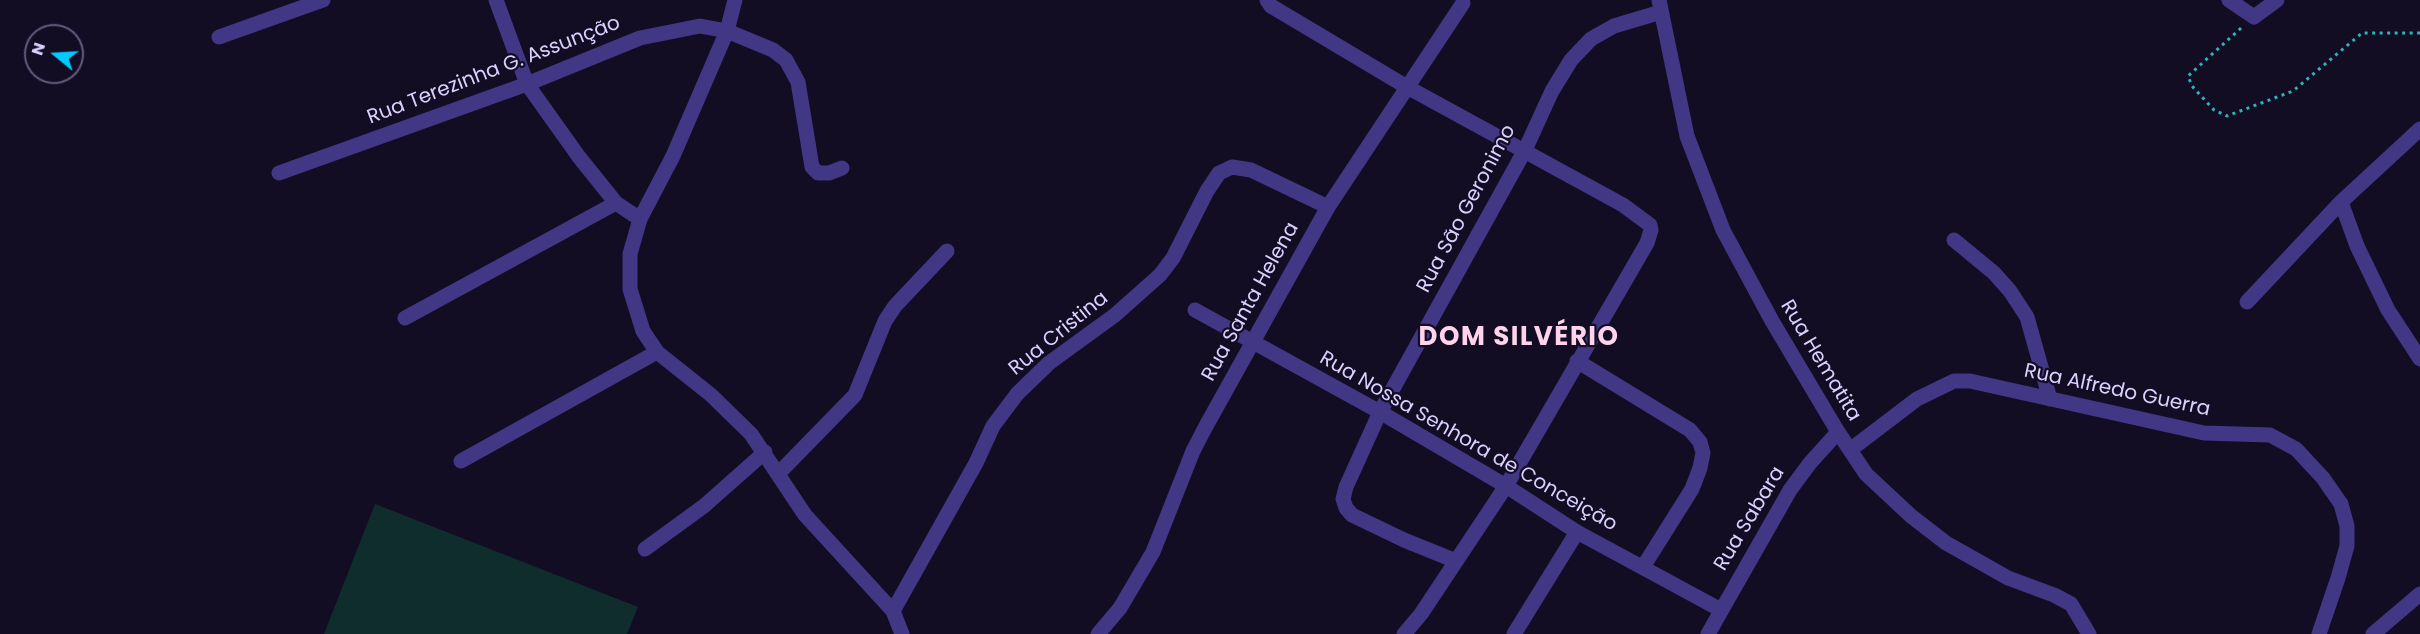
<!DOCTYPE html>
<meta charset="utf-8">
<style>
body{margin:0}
#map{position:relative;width:2420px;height:634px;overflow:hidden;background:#130d24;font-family:Poppins,sans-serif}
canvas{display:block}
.north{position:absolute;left:24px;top:24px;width:60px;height:60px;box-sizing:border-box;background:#130d24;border:2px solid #635b7c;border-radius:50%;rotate:288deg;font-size:16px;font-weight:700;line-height:24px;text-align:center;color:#dad1ff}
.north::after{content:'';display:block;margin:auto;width:21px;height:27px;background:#00cbfc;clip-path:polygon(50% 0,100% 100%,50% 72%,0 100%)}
</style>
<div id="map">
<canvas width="2420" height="634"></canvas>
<div class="north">N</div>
</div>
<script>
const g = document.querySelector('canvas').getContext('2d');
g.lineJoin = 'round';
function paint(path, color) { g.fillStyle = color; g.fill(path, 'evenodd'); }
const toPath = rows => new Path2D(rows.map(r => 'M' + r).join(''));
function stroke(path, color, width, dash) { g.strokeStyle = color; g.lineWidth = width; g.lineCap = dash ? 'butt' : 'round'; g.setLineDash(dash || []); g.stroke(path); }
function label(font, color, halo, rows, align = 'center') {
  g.font = font + ' Poppins,sans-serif'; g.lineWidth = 4.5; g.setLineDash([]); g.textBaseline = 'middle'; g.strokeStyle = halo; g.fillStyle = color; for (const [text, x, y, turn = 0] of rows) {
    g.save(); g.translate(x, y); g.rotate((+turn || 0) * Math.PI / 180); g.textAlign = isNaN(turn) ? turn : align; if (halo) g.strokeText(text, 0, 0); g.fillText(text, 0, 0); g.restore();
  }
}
paint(toPath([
 [375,504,638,607,627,634,324,634]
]), '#102d2e');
stroke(toPath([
 [2241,28,2188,76,2192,86,2214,110,2227,116,2293,91,2362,33,2420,33]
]), '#2bb4b9', 3, [3, 4.5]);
stroke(toPath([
 [496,0,527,84,579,157,616,203,640,219],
 [735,0,727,31,673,156,640,219,630,254,630,289,643,331,657,352,711,395,751,434,805,515,893,611,902,634],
 [1267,0,1271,6,1407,87,1623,205,1650,225,1651,230,1647,243,1506,486,1421,614,1404,634],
 [1659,0,1687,136,1723,230,1772,321,1838,432,1866,474,1911,516,1946,543,2008,578,2054,595,2071,604,2089,634],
 [2229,0,2254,17,2277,0],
 [219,37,323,0],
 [279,173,527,84,640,38,700,26,727,31,773,50,786,60,798,82,812,167,818,173,829,173,842,168],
 [2341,202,2357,246,2372,277,2388,310,2420,359],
 [1954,240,1994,273,2010,291,2027,317,2050,399],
 [2247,302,2341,202,2420,129],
 [1195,310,1380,412,1506,486,1577,532,1721,610],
 [405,318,616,203],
 [1577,361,1690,430,1700,442,1703,453,1700,468,1692,489,1643,567],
 [1850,450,1917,399,1954,381,1970,381,2204,433,2270,435,2296,449,2323,478,2341,504,2347,526,2347,546,2338,578,2319,634],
 [461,461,657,352],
 [778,474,855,395,885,321,895,306,947,251],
 [645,549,704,506,765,452],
 [1456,561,1404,540,1352,515,1346,508,1343,499,1346,487,1380,412,1525,150,1552,91,1571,60,1591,39,1614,26,1661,12],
 [893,611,976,463,993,426,1017,394,1049,363,1115,315,1160,275,1173,258,1207,191,1219,173,1232,167,1251,170,1328,207],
 [1098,634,1120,608,1153,552,1193,451,1206,426,1328,207,1463,3],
 [1514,634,1577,532],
 [1708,634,1790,490,1810,463,1838,432],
 [2373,634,2420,594]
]), '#413785', 15);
label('20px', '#dad1ff', '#130d24', [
 ["Rua Terezinha G. Assunção",494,71,-21],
 ["Rua São Geronimo",1467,209,-62],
 ["Rua Santa Helena",1251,302,-61],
 ["Rua Cristina",1059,334,-39],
 ["Rua Hematita",1820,361,59],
 ["Rua Alfredo Guerra",2117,391,12],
 ["Rua Nossa Senhora de Conceição",1468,442,30],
 ["Rua Sabara",1750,519,-59]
]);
g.letterSpacing = '1.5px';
label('bold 26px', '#ffd3eb', '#130d24', [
 ["DOM SILVÉRIO",1519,338]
]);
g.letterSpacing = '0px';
</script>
